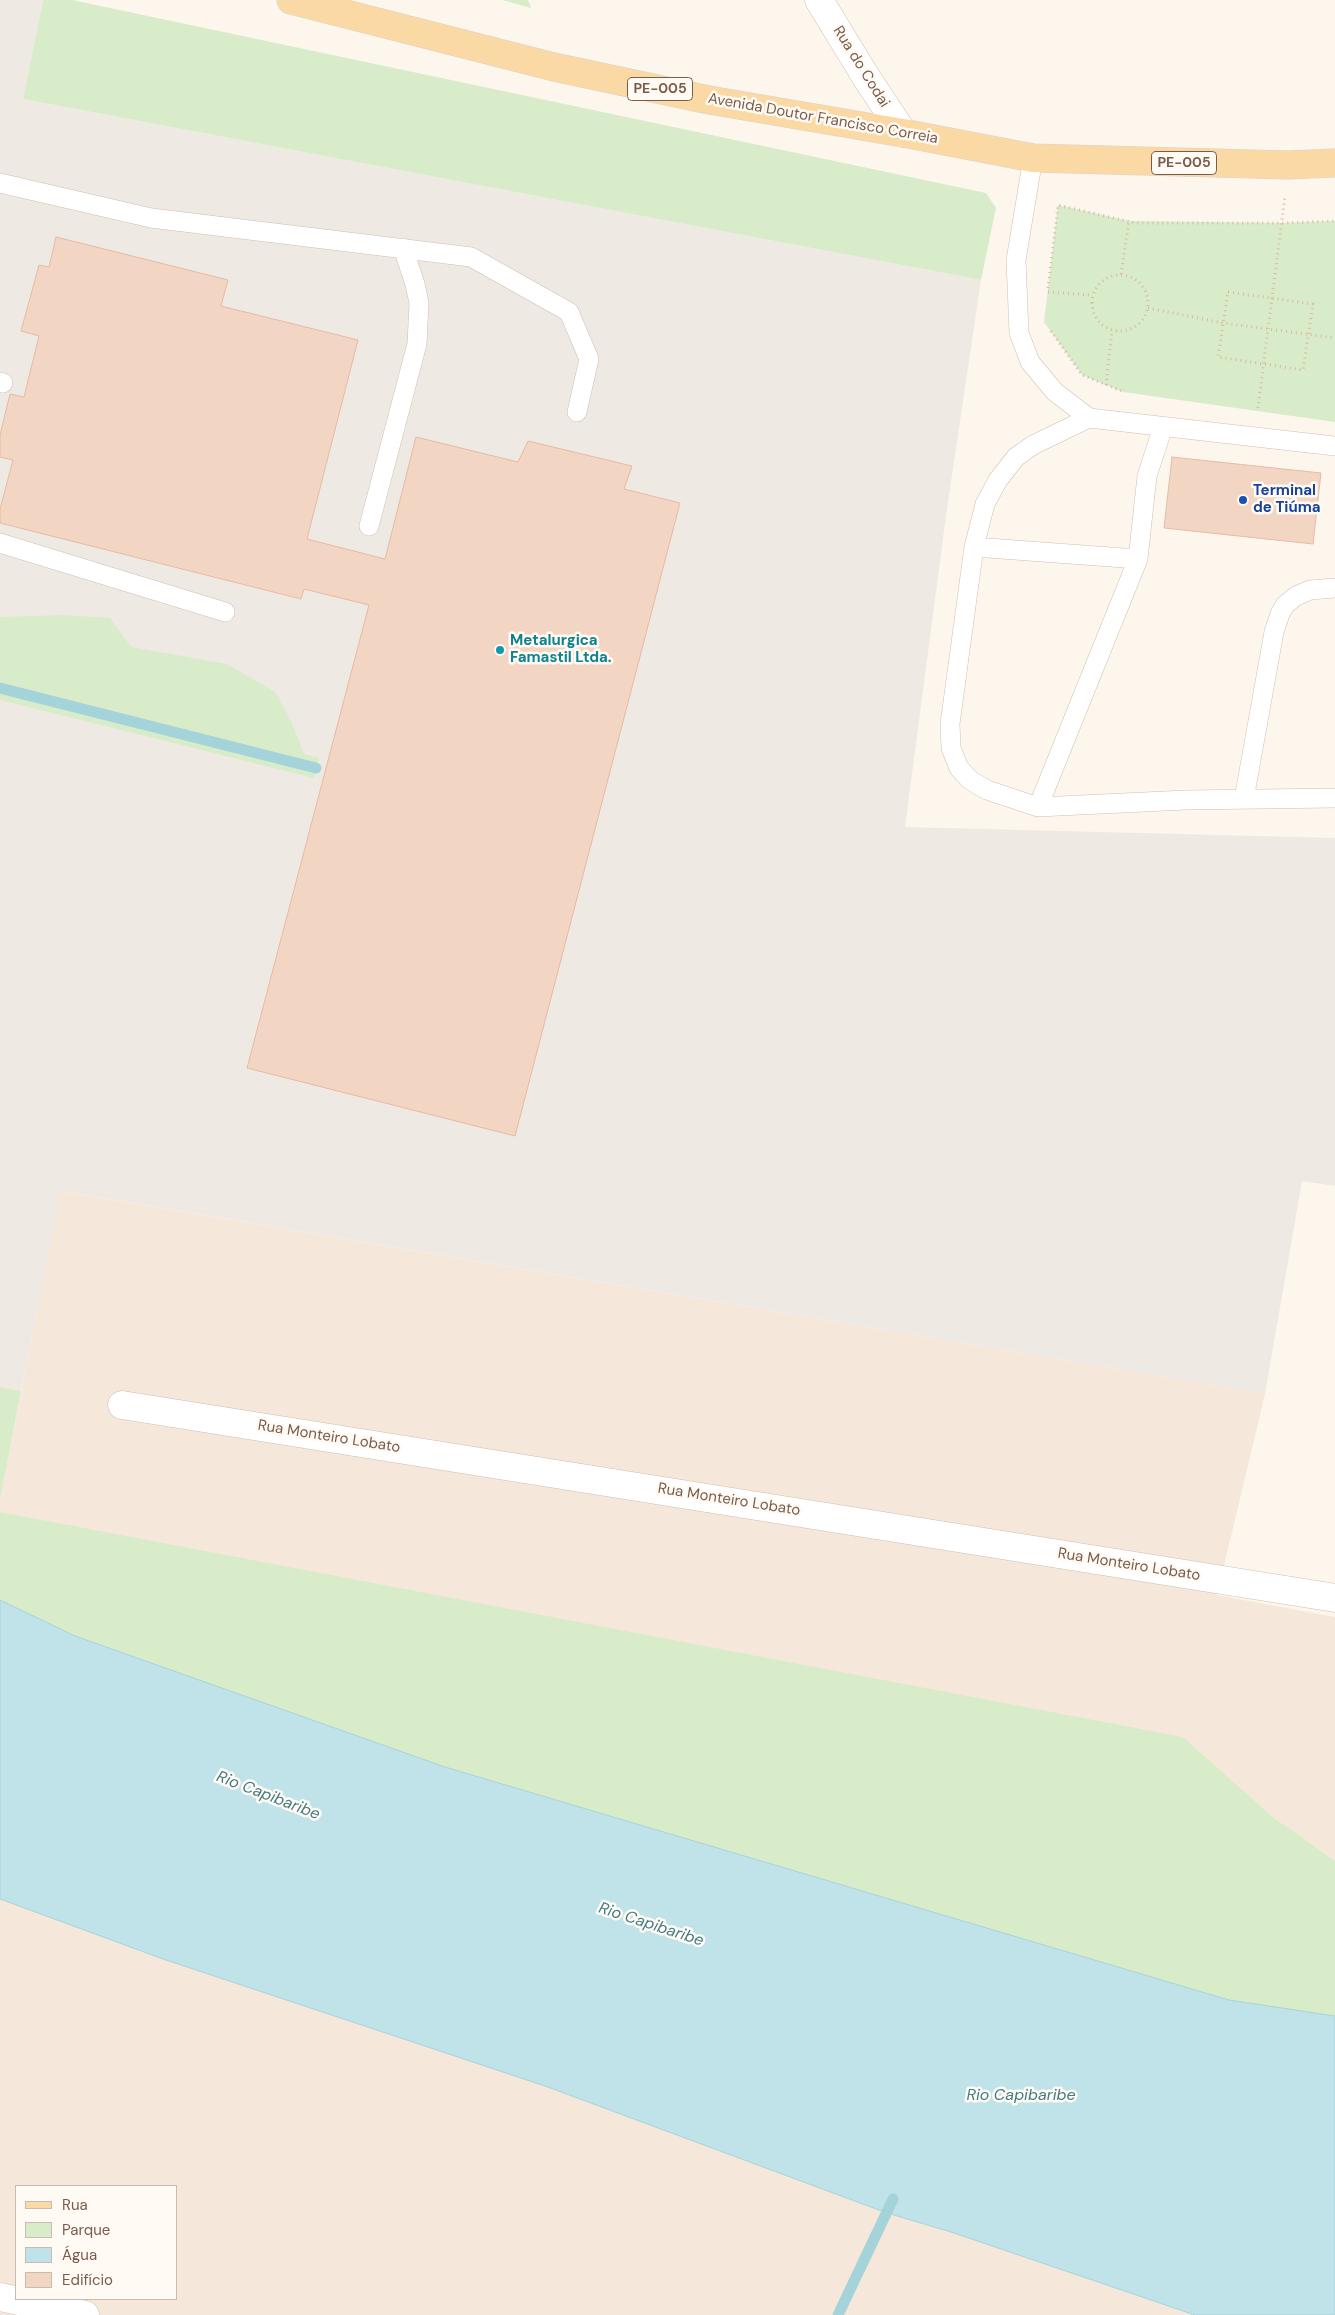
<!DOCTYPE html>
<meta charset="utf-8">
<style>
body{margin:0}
#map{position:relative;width:1335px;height:2315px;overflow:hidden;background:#fdf6ec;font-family:"DM Sans",sans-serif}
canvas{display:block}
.legend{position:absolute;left:15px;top:2185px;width:162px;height:115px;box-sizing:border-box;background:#fffaf3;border:1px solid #cabbb1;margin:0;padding:6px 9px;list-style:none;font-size:15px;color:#7a5c4d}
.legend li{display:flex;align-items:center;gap:10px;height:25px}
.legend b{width:25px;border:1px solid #cabbb1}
</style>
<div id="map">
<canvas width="1335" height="2315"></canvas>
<ul class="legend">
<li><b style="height:6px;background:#fbd9a5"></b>Rua</li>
<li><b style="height:14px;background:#d8ecc9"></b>Parque</li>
<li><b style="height:14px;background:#bfe3e8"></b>Água</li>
<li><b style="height:14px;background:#f3d5c3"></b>Edifício</li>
</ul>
</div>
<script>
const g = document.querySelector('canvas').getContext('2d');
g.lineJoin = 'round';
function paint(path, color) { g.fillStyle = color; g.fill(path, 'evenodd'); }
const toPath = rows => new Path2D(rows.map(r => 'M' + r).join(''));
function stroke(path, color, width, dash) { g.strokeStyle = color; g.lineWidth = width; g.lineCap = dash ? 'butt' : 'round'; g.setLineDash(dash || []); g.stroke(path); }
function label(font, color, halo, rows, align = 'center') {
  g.font = font + ' "DM Sans",sans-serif'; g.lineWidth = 5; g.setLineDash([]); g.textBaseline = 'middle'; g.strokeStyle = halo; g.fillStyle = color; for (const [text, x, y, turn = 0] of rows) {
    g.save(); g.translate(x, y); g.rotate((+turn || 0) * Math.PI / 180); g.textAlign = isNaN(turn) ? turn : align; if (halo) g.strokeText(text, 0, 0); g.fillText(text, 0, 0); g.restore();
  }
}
paint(toPath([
 [60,1191,1265,1394,1217,1595,1335,1617,1335,1861,1269,1814,0,1512,0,1501],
 [0,1899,163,1959,545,2086,887,2213,951,2232,1195,2315,0,2315],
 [16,2186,176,2186,176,2299,16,2299]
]), '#f5e8da');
paint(toPath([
 [0,0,43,0,23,99,981,280,946,516,905,827,1335,838,1335,1186,1302,1181,1265,1394,61,1191,21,1391,0,1387]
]), '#efe9e4');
paint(toPath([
 [43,0,72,0,986,193,996,208,981,280,23,99],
 [502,0,528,0,531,8],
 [1058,205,1129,221,1282,223,1335,221,1335,422,1123,392,1082,375,1044,322],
 [64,615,110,618,131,647,227,664,275,692,291,721,304,754,319,758,314,778,0,700,0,617],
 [0,1387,21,1391,0,1501],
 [0,1512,1183,1737,1269,1814,1335,1861,1335,2016,1229,2000,445,1767,75,1636,0,1600]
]), '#d8ecc9');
const water = toPath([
 [0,1600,75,1636,445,1767,1229,2000,1335,2016,1335,2315,1195,2315,951,2232,887,2213,545,2086,163,1959,0,1899,0,1600]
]);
paint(water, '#bfe3e8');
stroke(water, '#a5d3da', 1);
stroke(toPath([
 [0,688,316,768],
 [838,2315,893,2199]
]), '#a5d3da', 11);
const building = toPath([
 [56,237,228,280,221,306,358,340,307,539,385,559,416,437,518,462,528,441,632,466,624,489,680,503,515,1136,247,1068,369,605,304,589,301,599,0,523,0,509,13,460,0,457,0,435,10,394,24,397,39,336,21,331,39,265,49,267,56,237],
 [1172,457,1321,473,1313,544,1164,528,1172,457]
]);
paint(building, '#f3d5c3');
stroke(building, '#e6bba3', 1);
const lane = toPath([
 [1033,158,1016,260,1019,333,1030,362,1055,392,1089,418],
 [0,183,151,218,471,257,569,312,589,359,577,412],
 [0,382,3,383],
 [1335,446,1089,418,1033,445,1016,457,998,480,985,504,974,547,950,724,951,748,959,768,970,780,987,790,1038,807,1186,800,1335,798],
 [369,526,417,344,419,303,415,284,403,248],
 [0,543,225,612],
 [974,547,1138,559],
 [1244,799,1274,632,1280,614,1285,605,1296,596,1310,590,1335,588],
 [1038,807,1138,559,1147,476,1163,427]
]);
const street = toPath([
 [819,0,866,77,903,133],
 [122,1405,1335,1598],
 [0,2297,85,2315]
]);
const primary = toPath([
 [291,0,554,67,709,100,903,133,1033,158,1288,165,1335,163]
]);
stroke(lane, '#d1beb0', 20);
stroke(street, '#d1beb0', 29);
stroke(primary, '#dad1cd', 29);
stroke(toPath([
 [1121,274,1129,221],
 '1092 303a28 28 0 1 1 56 0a28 28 0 1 1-56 0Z',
 [1048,288,1058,205,1135,223,1282,223,1335,221],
 [1048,292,1092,295],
 [1228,292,1313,304,1303,370,1218,357,1228,292],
 [1148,308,1223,323,1335,338],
 [1051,331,1082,375,1122,391],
 [1106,385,1112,330],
 [1258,408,1285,196]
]), '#d9b8a5', 3, [1, 4]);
stroke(lane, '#fff', 19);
stroke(street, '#fff', 28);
stroke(primary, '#fbd9a5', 28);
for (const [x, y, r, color] of [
 [1243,500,5,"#1a4fb4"],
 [500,650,5,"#0f9aa8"]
]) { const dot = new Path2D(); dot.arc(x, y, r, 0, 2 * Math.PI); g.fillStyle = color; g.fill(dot); stroke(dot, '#fffaf3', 2); }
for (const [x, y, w] of [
 [660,89,65],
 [1184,163,65]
]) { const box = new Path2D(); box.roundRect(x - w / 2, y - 11.5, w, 23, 4); g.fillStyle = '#fffaf3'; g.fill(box); stroke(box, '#7a5c4d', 1); }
label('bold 14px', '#7a5c4d', null, [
 ["PE-005",660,89],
 ["PE-005",1184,163]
]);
label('15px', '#7a5c4d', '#fffaf3', [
 ["Rua do Codai",861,67,58],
 ["Avenida Doutor Francisco Correia",823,119,10],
 ["Rua Monteiro Lobato",329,1437,9],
 ["Rua Monteiro Lobato",729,1500,9],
 ["Rua Monteiro Lobato",1129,1565,9]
]);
label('bold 15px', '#164399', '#fffaf3', [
 ["Terminal",1253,491],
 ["de Tiúma",1253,508]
], 'left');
label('bold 15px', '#0d838f', '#fffaf3', [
 ["Metalurgica",510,641],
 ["Famastil Ltda.",510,658]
], 'left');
label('italic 16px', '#437c86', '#fffaf3', [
 ["Rio Capibaribe",268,1796,21],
 ["Rio Capibaribe",651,1925,18],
 ["Rio Capibaribe",1021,2096]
]);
</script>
